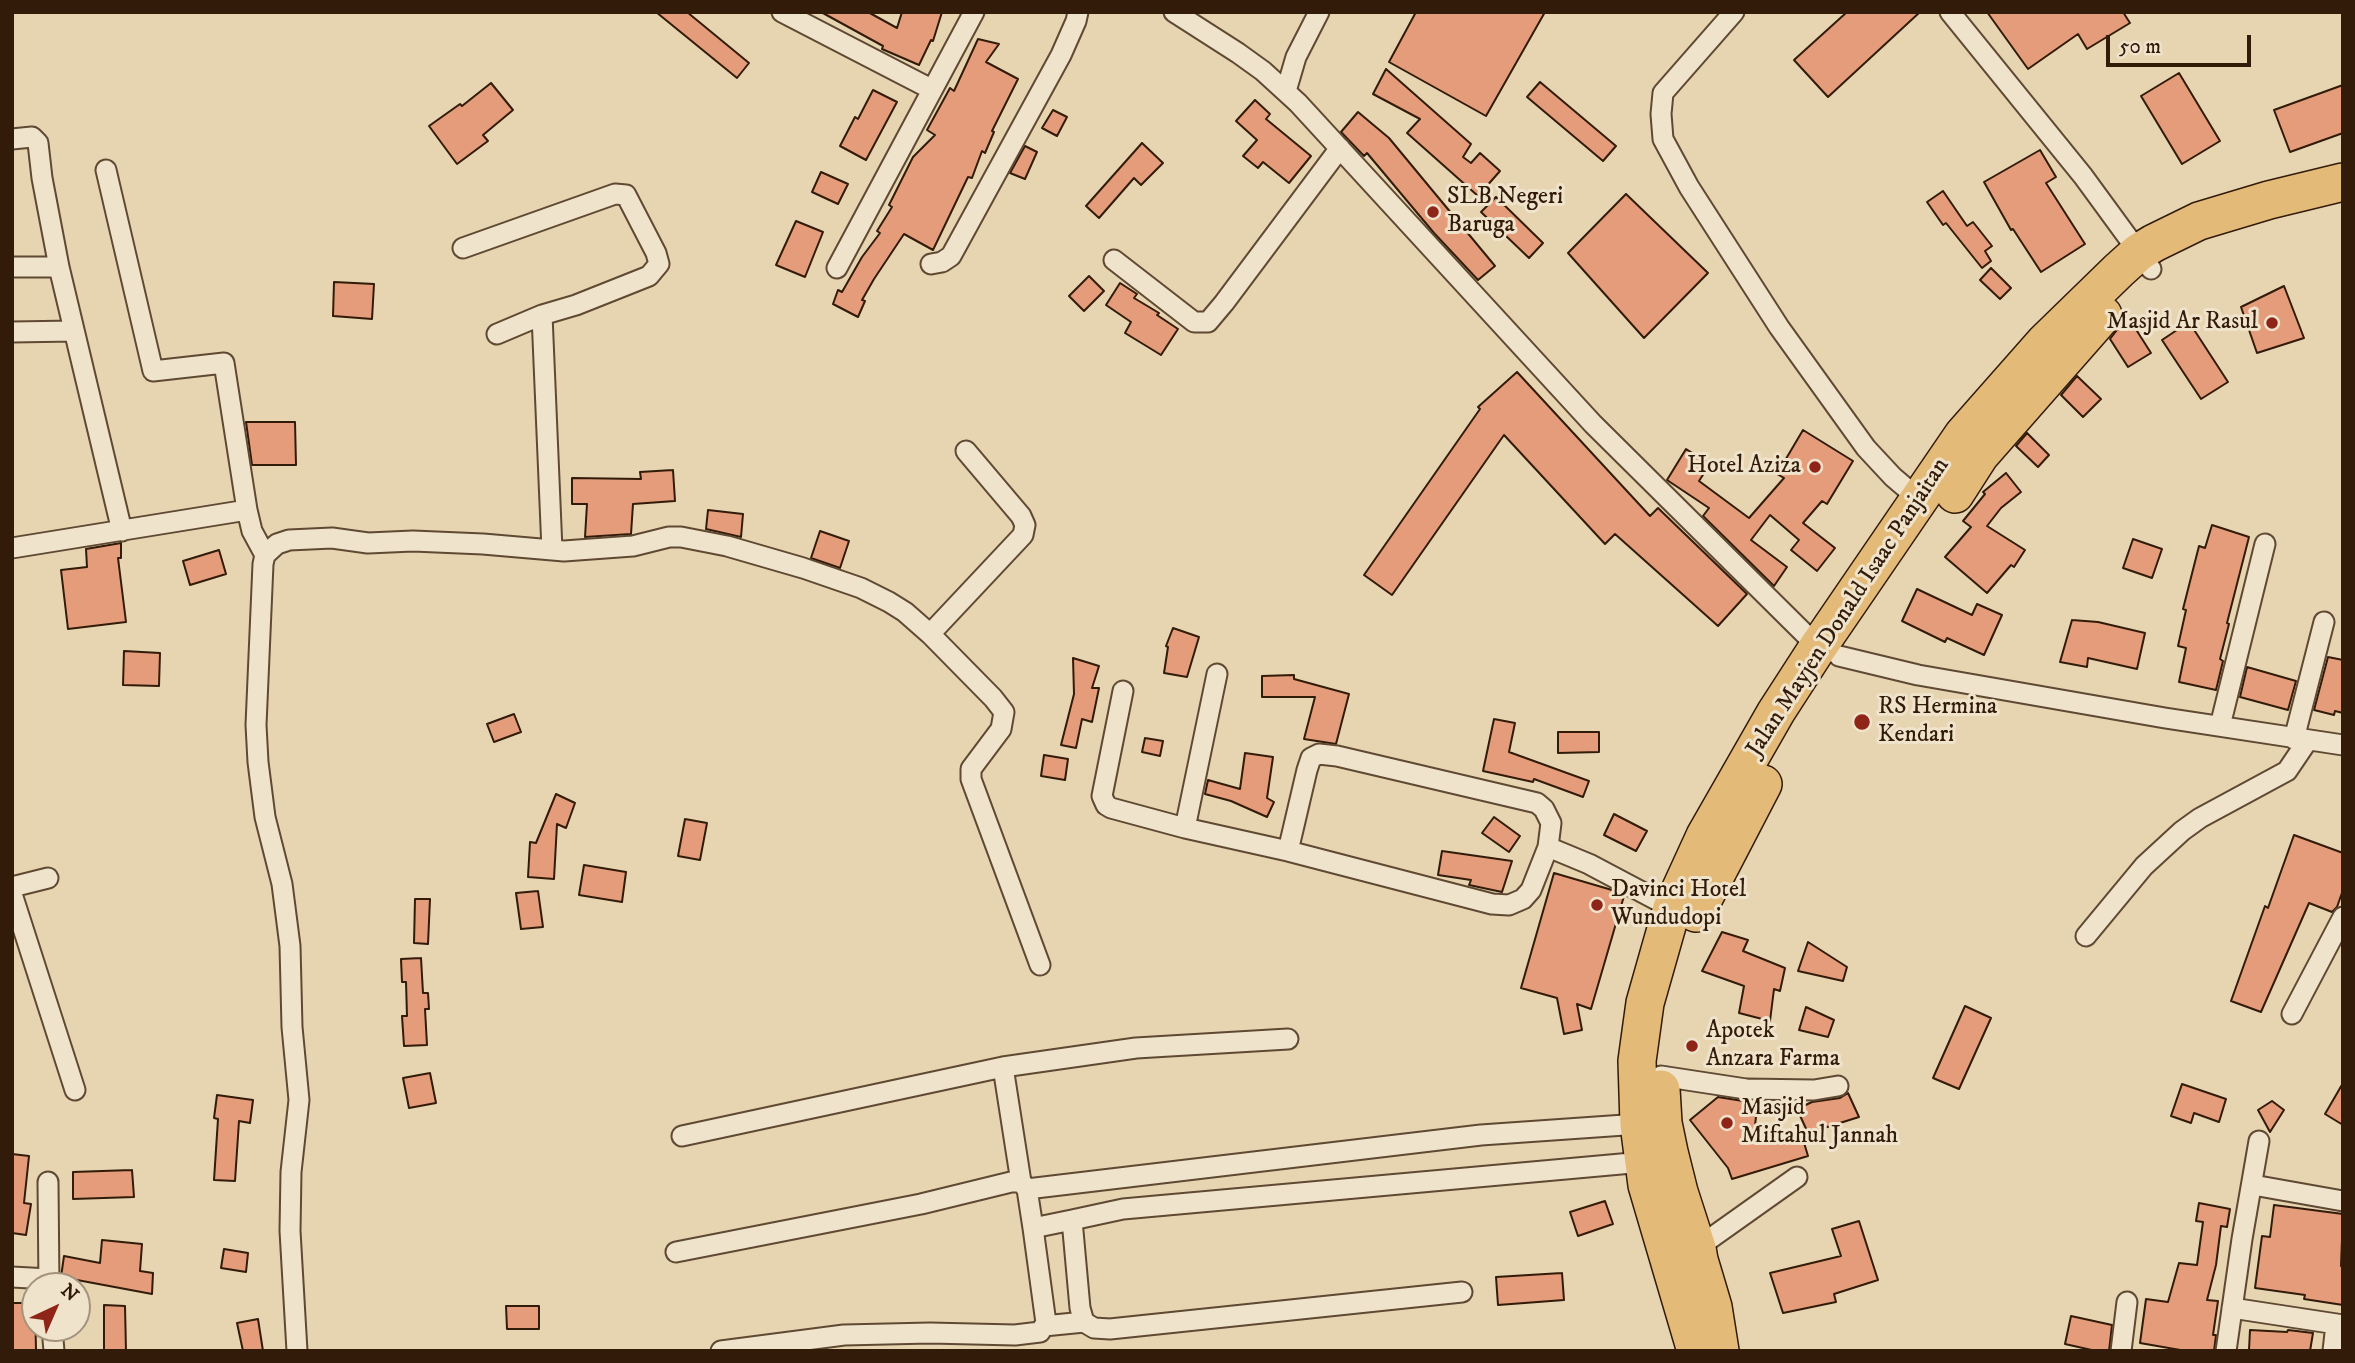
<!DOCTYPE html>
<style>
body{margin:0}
#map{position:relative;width:2355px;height:1363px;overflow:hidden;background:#e7d4b0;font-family:"IM FELL DW Pica",serif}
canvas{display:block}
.frame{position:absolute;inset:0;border:14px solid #321b09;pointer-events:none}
.north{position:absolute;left:21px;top:1272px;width:70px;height:70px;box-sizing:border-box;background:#efe3cc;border:2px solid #a3937e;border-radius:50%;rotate:44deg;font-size:19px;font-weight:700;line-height:28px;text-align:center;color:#321b09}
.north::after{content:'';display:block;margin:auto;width:24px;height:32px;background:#8f2418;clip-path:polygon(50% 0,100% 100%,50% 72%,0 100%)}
.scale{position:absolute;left:2106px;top:35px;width:145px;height:32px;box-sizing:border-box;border:4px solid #321b09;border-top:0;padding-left:9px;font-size:21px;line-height:24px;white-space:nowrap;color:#321b09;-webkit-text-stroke:5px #efe3cc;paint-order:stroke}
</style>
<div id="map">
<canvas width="2355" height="1363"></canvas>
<div class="frame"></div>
<div class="north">N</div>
<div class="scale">50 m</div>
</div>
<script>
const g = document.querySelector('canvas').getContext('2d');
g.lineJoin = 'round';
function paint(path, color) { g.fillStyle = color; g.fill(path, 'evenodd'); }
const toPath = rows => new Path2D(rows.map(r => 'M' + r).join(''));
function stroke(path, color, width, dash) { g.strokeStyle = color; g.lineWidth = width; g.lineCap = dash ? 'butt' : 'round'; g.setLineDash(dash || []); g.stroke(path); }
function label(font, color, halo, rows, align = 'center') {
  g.font = font + ' "IM FELL DW Pica",serif'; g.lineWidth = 6; g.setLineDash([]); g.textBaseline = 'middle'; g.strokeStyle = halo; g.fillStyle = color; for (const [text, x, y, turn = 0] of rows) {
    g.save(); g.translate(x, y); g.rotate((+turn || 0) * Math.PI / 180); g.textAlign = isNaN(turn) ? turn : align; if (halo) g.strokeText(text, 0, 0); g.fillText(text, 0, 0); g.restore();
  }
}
const building = toPath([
 [656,12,687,12,749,63,737,78,656,12],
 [821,12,868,12,897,28,902,12,942,12,933,41,931,40,919,65,882,49,883,46,821,12],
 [1416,12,1545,12,1486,116,1389,62,1416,12],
 [1847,12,1920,12,1828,97,1794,60,1847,12],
 [1987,12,2123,12,2130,23,2087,49,2078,34,2028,69,1987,12],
 [978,39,999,44,986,62,1018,79,992,131,994,132,985,153,982,151,972,178,968,177,933,250,904,234,874,279,862,300,865,301,858,317,833,304,838,290,842,292,862,257,880,233,877,231,892,207,889,205,913,157,935,135,927,130,950,88,954,91,978,39],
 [1386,69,1471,144,1463,157,1471,163,1480,153,1500,171,1478,196,1407,133,1420,119,1373,94,1386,69],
 [2179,73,2220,141,2182,164,2141,96,2179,73],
 [1540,82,1616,146,1603,161,1527,97,1540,82],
 [491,83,513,110,483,135,488,141,457,164,429,126,460,104,462,106,491,83],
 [2343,85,2343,133,2290,152,2274,110,2343,85],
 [873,90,897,102,866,160,840,146,855,117,858,119,873,90],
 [1255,100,1270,114,1266,119,1311,156,1289,183,1263,162,1258,168,1243,156,1257,140,1236,121,1255,100],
 [1053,110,1067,117,1057,136,1042,128,1053,110],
 [1358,112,1389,138,1495,266,1478,280,1434,233,1367,153,1364,156,1341,132,1358,112],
 [1142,143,1163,163,1141,185,1134,178,1099,218,1086,206,1142,143],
 [1025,146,1037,152,1025,179,1010,173,1025,146],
 [2040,150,2056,177,2046,183,2085,244,2041,272,2013,229,2011,230,1984,182,2040,150],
 [821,172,848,184,838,204,812,192,821,172],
 [1943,191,1967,226,1973,222,1992,246,1985,251,1991,261,1982,268,1946,223,1943,225,1927,202,1943,191],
 [1626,194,1708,273,1644,338,1568,253,1626,194],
 [1496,197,1543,243,1529,258,1481,212,1496,197],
 [796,221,823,232,805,277,776,265,796,221],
 [1991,268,2011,288,2000,299,1980,280,1991,268],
 [1089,276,1104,291,1084,311,1069,296,1089,276],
 [334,282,374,284,372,319,333,316,334,282],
 [1120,283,1137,294,1134,298,1159,313,1157,315,1178,329,1161,355,1125,333,1131,322,1106,305,1120,283],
 [2284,286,2304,338,2257,353,2241,307,2284,286],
 [2130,320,2151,353,2128,367,2110,339,2120,326,2130,320],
 [2189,322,2228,382,2201,399,2162,340,2189,322],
 [1517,372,1650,516,1658,508,1747,594,1718,626,1615,534,1605,544,1504,435,1392,595,1364,575,1480,409,1478,407,1517,372],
 [2077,376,2101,399,2083,417,2061,395,2077,376],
 [246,422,295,422,296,465,252,465,246,422],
 [1803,430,1853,461,1827,504,1822,501,1803,523,1835,548,1817,571,1791,550,1799,540,1770,515,1751,540,1787,567,1774,586,1703,516,1709,508,1667,480,1686,449,1710,464,1699,481,1749,518,1784,478,1777,474,1803,430],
 [2027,433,2049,455,2038,467,2016,446,2027,433],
 [673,470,675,501,633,504,631,534,585,537,587,504,572,504,572,478,641,479,640,472,673,470],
 [2006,473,2021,492,2001,508,1987,526,2025,550,2014,567,2011,565,1987,593,1945,557,1971,527,1963,521,1985,494,1983,492,2006,473],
 [708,510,743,514,741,537,706,529,708,510],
 [2212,525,2249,537,2227,623,2229,624,2220,659,2223,661,2216,690,2179,682,2186,648,2178,646,2186,610,2183,609,2199,546,2205,548,2212,525],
 [820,531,849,541,840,568,811,558,820,531],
 [2133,539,2162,549,2152,578,2123,568,2133,539],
 [121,543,121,558,118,558,126,622,68,629,61,570,87,567,86,549,121,543],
 [219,550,226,574,190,585,183,561,219,550],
 [1917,589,1972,615,1977,604,2002,615,1984,655,1947,638,1945,642,1902,621,1917,589],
 [2072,620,2098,622,2145,633,2137,669,2088,658,2087,667,2060,662,2072,620],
 [1173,628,1199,637,1187,677,1164,673,1168,647,1166,646,1173,628],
 [124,651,160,653,159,686,123,685,124,651],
 [2328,657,2343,660,2343,713,2335,711,2334,715,2314,710,2328,657],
 [1073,658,1099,666,1092,688,1099,688,1092,722,1082,719,1076,748,1061,745,1074,694,1073,658],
 [2247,667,2296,681,2288,710,2240,697,2247,667],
 [1294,675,1294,679,1349,694,1336,744,1304,739,1315,697,1262,697,1262,676,1294,675],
 [514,714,521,732,494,742,487,724,514,714],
 [1494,719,1515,723,1509,752,1589,781,1583,797,1534,779,1533,782,1483,771,1494,719],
 [1558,732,1599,732,1599,752,1558,753,1558,732],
 [1145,738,1163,741,1160,756,1142,752,1145,738],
 [1245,753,1273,757,1267,798,1274,802,1267,817,1231,801,1205,794,1208,780,1240,789,1245,753],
 [1044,755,1068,759,1065,780,1041,776,1044,755],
 [556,794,575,803,566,828,557,824,554,879,528,877,530,842,536,843,556,794],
 [1614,814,1647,831,1636,851,1604,835,1614,814],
 [1494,817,1520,836,1509,852,1482,833,1494,817],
 [685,819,707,823,700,860,678,856,685,819],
 [2294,835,2343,853,2343,890,2337,907,2332,912,2309,903,2261,1012,2231,1001,2265,906,2268,908,2294,835],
 [1442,851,1512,861,1502,892,1469,885,1471,880,1438,875,1442,851],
 [584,865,626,872,622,902,579,895,584,865],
 [1554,873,1612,890,1624,896,1591,1009,1577,1004,1582,1030,1564,1034,1557,998,1521,988,1554,873],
 [538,891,543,927,521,929,516,893,538,891],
 [415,899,430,899,428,944,414,943,415,899],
 [1722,932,1748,940,1743,951,1785,968,1780,991,1774,989,1770,1021,1739,1013,1744,986,1702,971,1722,932],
 [1808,942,1847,967,1843,981,1798,971,1808,942],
 [421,958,423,993,428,993,429,1009,425,1009,427,1045,404,1046,402,1016,407,1016,406,982,402,982,401,959,421,958],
 [1965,1006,1991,1018,1959,1089,1933,1078,1965,1006],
 [1806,1007,1834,1020,1828,1037,1799,1030,1806,1007],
 [430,1073,436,1103,409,1108,403,1078,430,1073],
 [2343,1083,2343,1125,2325,1114,2343,1083],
 [2182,1084,2226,1099,2219,1122,2194,1113,2191,1123,2171,1116,2182,1084],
 [1848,1093,1859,1117,1808,1133,1797,1109,1812,1102,1840,1098,1848,1093],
 [217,1095,253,1100,250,1123,239,1121,235,1181,214,1180,218,1119,214,1118,217,1095],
 [1718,1097,1743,1101,1756,1117,1754,1133,1773,1137,1778,1143,1802,1136,1808,1156,1732,1179,1728,1168,1690,1120,1718,1097],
 [2272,1101,2284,1110,2270,1132,2258,1110,2272,1101],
 [12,1154,29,1156,24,1203,31,1204,26,1235,12,1233,12,1154],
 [132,1170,134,1197,73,1199,73,1172,132,1170],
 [1605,1201,1613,1224,1578,1236,1570,1212,1605,1201],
 [2199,1203,2230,1209,2227,1227,2221,1226,2216,1265,2207,1300,2218,1301,2213,1335,2216,1335,2214,1351,2186,1351,2140,1343,2146,1299,2168,1302,2179,1263,2197,1265,2203,1222,2196,1221,2199,1203],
 [2274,1205,2343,1214,2341,1266,2343,1266,2343,1305,2304,1299,2305,1295,2255,1288,2262,1236,2270,1237,2274,1205],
 [1859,1221,1878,1280,1834,1294,1836,1302,1783,1313,1770,1273,1841,1256,1832,1229,1859,1221],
 [102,1240,142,1244,140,1271,153,1273,152,1294,61,1277,64,1256,100,1263,102,1240],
 [224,1249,248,1253,246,1272,221,1268,224,1249],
 [1562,1273,1564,1300,1498,1305,1496,1277,1562,1273],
 [12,1303,35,1303,36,1350,12,1350,12,1303],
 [104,1305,125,1306,126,1351,104,1351,104,1305],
 [506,1306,539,1306,539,1329,507,1329,506,1306],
 [2071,1316,2112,1325,2109,1351,2096,1351,2065,1344,2071,1316],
 [258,1319,263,1351,243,1351,237,1323,258,1319],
 [2250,1330,2287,1332,2288,1330,2313,1333,2310,1351,2249,1350,2250,1330]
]);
paint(building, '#e49c7a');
stroke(building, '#321b09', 2);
const street = toPath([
 [782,12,931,89],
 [1174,12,1238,53,1263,71,1298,103,1593,424,1818,647],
 [1734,12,1663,93,1661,114,1663,139,1689,187,1779,327,1866,448,1893,477,1920,500],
 [1950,12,2083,176,2151,269],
 [1286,91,1296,57,1319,12],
 [12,139,32,137,38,143,42,178,59,267],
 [106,170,153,371,224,363,247,510,252,531,265,555],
 [463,248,615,194,626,195,656,253,659,264,649,276,576,305,542,315,552,550],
 [1114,260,1194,322,1208,322,1224,303,1340,148],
 [931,264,942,262,951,256,1061,55,1076,21,1078,12],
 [12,267,59,267,122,531],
 [837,268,974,12],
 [12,332,74,331],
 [497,334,542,315],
 [12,548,247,510],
 [930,634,1023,535,1025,525,1021,516,966,451],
 [1839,656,1918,675,2165,718,2343,745],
 [1123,691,1102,796,1106,805,1111,808,1185,828,1288,851,1492,904,1509,905,1523,899,1531,890,1548,847,1589,864,1672,908],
 [2220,726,2265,544],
 [2294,739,2324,622],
 [1185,828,1217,674],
 [1288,851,1307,770,1311,758,1319,754,1337,756,1537,803,1544,809,1551,823,1548,847],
 [12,887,48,878],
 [12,894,75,1090],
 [2086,936,2144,866,2182,831,2200,818,2287,771,2308,740],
 [2292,1014,2343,917],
 [1003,1067,1136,1048,1288,1039],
 [1661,1076,1746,1089,1814,1090,1838,1086],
 [682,1136,1003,1067,1021,1182],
 [48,1182,49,1286],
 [2253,1185,2343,1201],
 [1027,1189,1481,1135,1639,1124],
 [1697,1248,1797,1177],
 [676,1252,921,1204,1011,1182,1021,1182,1027,1189,1033,1228],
 [12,1277,49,1279],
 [1462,1292,1110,1329,1094,1328,1084,1322,1080,1308,1072,1220,1123,1209,1643,1162],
 [2232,1308,2343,1325],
 [1044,1326,1084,1322],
 [52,1328,54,1351],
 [297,1351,290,1231,291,1172,299,1100,292,1027,290,946,282,884,265,817,258,762,256,725,263,564,265,555,277,544,289,540,332,538,368,543,413,541,483,544,564,551,633,546,669,537,681,537,727,546,803,568,861,588,889,602,905,612,930,634,993,698,1004,712,1001,729,971,769,971,779,1040,965],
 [721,1351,844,1335,930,1333,1015,1335,1040,1332,1046,1323,1033,1228,1072,1220],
 [2121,1351,2127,1302],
 [2226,1351,2242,1239,2259,1141],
 [2333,1351,2336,1324]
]);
const highway = toPath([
 [1955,494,1980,455,2103,315],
 [1696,913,1763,784],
 [1661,1089,1663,1123,1669,1152,1679,1192,1697,1248,1699,1260,1713,1307,1720,1351],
 [1696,1351,1647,1185,1639,1124,1637,1061,1645,1003,1672,908,1705,836,1776,712,1818,647,1963,435,2045,342,2119,270,2139,252,2154,243,2199,221,2269,200,2343,182]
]);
stroke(street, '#5f4933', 23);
stroke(highway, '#321b09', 40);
stroke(street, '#efe3cc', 19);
stroke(highway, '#e4ba78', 37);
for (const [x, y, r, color] of [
 [1433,212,7,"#8f2418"],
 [2272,323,7,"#8f2418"],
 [1815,467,7,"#8f2418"],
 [1862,722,9,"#8f2418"],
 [1597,905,7,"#8f2418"],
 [1692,1046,7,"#8f2418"],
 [1727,1123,7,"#8f2418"]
]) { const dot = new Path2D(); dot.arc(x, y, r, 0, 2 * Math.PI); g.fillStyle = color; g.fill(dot); stroke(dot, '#efe3cc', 2.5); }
label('24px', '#321b09', '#efe3cc', [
 ["SLB Negeri",1447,198],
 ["Baruga",1447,226],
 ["Masjid Ar Rasul",2258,323,"right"],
 ["Hotel Aziza",1801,467,"right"],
 ["RS Hermina",1878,708],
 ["Kendari",1878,736],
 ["Davinci Hotel",1611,891],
 ["Wundudopi",1611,919],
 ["Apotek",1706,1032],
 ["Anzara Farma",1706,1060],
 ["Masjid",1741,1109],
 ["Miftahul Jannah",1741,1137]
], 'left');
label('24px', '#321b09', '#efe3cc', [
 ["Jalan Mayjen Donald Isaac Panjaitan",1849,608,-57]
]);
</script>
